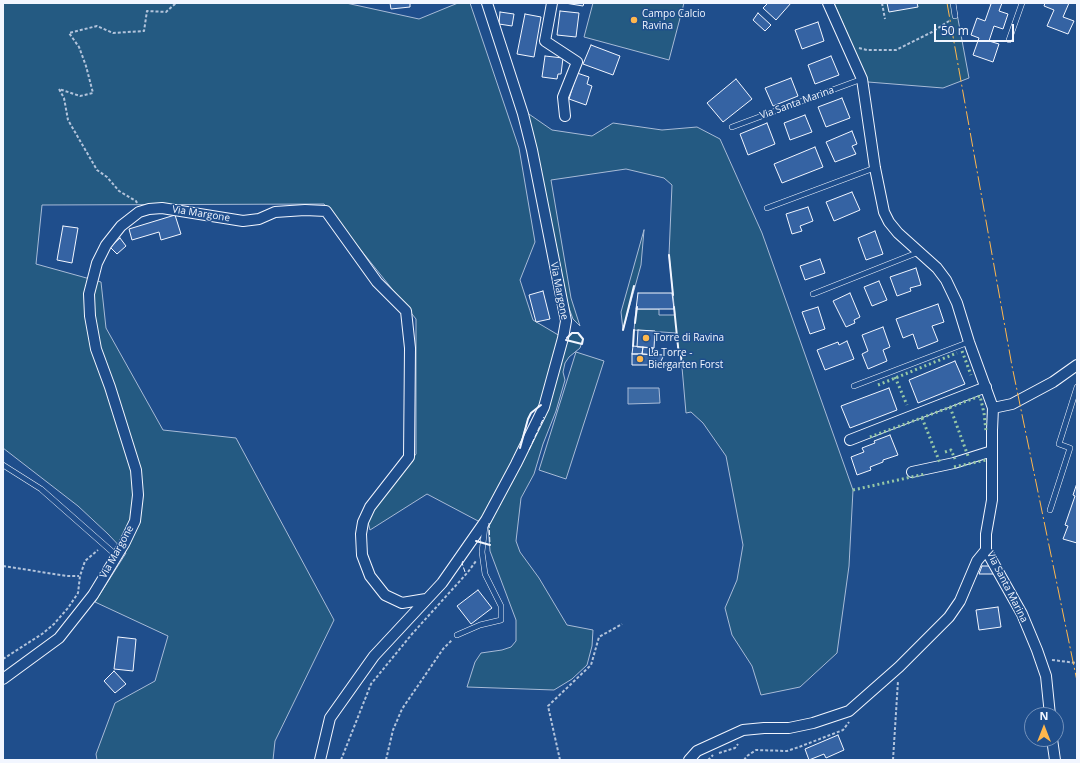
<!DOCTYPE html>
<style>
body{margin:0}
#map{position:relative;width:1080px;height:763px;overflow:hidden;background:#1f4e8c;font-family:"Open Sans",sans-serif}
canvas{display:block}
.frame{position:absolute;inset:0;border:4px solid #f2f6ff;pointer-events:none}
.north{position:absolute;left:1024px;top:707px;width:40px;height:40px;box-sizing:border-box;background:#1f4e8c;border:1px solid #7391ba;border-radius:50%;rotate:0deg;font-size:11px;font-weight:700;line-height:16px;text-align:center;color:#f2f6ff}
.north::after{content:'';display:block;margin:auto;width:14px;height:18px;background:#ffb74d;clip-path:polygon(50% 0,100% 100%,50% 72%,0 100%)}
.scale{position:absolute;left:934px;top:24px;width:80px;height:18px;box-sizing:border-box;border:2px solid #f2f6ff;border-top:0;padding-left:5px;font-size:12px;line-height:14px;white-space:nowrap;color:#f2f6ff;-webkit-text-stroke:3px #1f4e8c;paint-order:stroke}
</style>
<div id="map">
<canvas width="1080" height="763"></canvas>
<div class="frame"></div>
<div class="north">N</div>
<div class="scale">50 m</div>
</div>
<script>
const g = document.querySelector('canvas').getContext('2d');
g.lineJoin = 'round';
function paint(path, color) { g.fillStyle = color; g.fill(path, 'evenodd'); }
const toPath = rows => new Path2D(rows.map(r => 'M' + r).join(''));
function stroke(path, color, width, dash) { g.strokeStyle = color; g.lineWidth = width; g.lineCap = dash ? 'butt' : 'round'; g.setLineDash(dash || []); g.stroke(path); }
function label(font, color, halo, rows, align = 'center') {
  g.font = font + ' "Open Sans",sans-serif'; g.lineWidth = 3; g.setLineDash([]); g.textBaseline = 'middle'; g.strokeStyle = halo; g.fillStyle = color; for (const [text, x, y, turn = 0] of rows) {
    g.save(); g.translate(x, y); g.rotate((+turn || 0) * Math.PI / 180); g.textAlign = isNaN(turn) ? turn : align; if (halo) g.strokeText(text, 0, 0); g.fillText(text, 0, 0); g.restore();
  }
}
const green = toPath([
 [3,3,346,3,419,19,458,3,470,3,519,148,535,242,520,280,533,320,560,336,541,405,531,413,528,419,518,453,480,522,427,494,370,530,368,522,373,509,416,454,416,319,324,204,42,205,36,264,101,282,106,328,163,430,236,438,334,620,275,741,273,760,97,760,96,754,115,703,155,681,168,636,95,602,126,553,108,534,78,506,3,448,3,3],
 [593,3,684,3,669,60,584,37,593,3],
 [834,3,955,3,969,78,943,88,868,82,834,3],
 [526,112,552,130,592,136,613,123,662,130,697,127,720,139,762,233,853,490,849,566,837,653,800,687,761,695,752,666,732,635,725,608,737,580,743,545,726,456,703,423,691,412,686,413,681,356,679,356,676,333,634,330,636,309,659,309,659,315,675,315,669,255,672,185,664,178,626,169,551,180,571,298,580,326,573,319,566,300,526,112],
 [644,230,641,265,623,330,621,312,644,230],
 [572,333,578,333,583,339,580,348,569,357,565,363,563,372,565,380,556,411,543,444,534,474,521,498,516,541,520,552,539,578,567,625,593,630,592,646,587,665,572,679,554,690,467,687,475,662,481,653,502,650,511,647,516,641,516,620,490,551,488,526,529,449,545,415,566,339,569,335,572,333],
 [576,352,604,361,566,479,539,470,576,352]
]);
paint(green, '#245a82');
stroke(green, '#a8bbd7', 1);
const water = toPath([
 [628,388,659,388,660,403,628,404,628,388]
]);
paint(water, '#3b69a3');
stroke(water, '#a8bbd7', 1);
const building = toPath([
 [390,3,410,3,410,7,391,9,390,3],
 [565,3,584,3,583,6,565,3],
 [768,3,791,3,776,20,763,8,768,3],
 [887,3,917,3,918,7,889,12,887,3],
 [987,3,1002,3,999,11,1008,14,1003,29,994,26,989,41,999,44,993,62,973,55,979,38,971,35,977,18,985,21,991,4,987,3],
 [1045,3,1069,3,1063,17,1074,21,1068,34,1047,26,1054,10,1044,6,1045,3],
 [560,11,579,13,576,37,557,35,560,11],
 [500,12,514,14,512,26,499,24,500,12],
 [758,13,771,25,765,31,753,20,758,13],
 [525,14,541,17,534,57,517,54,525,14],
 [818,22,824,41,802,49,795,30,818,22],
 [591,45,620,56,613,75,583,64,591,45],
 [545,56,563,58,561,74,558,74,557,79,542,77,545,56],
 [831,56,839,75,815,84,808,65,831,56],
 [577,73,589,77,587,84,592,86,586,105,569,99,577,73],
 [791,78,798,96,773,106,765,88,791,78],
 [736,79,752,99,723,122,707,103,736,79],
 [842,98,850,118,826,127,818,107,842,98],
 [805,115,812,132,790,140,784,123,805,115],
 [767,123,775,144,748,155,740,134,767,123],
 [852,131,857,144,852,146,856,154,835,162,826,142,852,131],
 [815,147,823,167,782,183,774,164,815,147],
 [852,192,860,210,834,221,826,202,852,192],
 [808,207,813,221,800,226,802,231,792,234,786,214,808,207],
 [175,215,181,234,161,240,159,232,132,240,129,229,175,215],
 [63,226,78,228,72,263,57,260,63,226],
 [875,231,883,254,866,260,858,238,875,231],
 [120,238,126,246,117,254,110,247,120,238],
 [820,259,825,273,805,280,800,266,820,259],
 [916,268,921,285,910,288,911,291,897,296,890,277,916,268],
 [879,281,887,300,872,306,864,287,879,281],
 [543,291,550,319,536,322,529,295,543,291],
 [638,293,672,293,674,309,636,309,638,293],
 [850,293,860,317,854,320,855,323,846,327,833,301,850,293],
 [938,304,944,322,932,326,938,341,918,349,913,334,903,338,896,319,938,304],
 [818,307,825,329,810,334,802,312,818,307],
 [883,327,890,347,883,350,887,361,868,369,862,354,868,351,862,335,883,327],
 [638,330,655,331,654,348,637,347,638,330],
 [847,341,854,359,825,370,817,350,838,342,839,345,847,341],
 [633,346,643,347,642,354,632,354,633,346],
 [643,347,653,348,652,355,642,354,643,347],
 [632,354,642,354,664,355,659,365,632,365,632,354],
 [955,361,965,384,918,403,909,380,955,361],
 [889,388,897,410,850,428,841,406,889,388],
 [890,435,898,455,883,460,883,462,870,467,871,470,857,475,851,457,864,452,862,448,875,443,874,441,890,435],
 [1077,483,1077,543,1063,539,1068,526,1065,525,1075,496,1073,495,1077,483],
 [982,566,990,566,994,574,979,574,982,566],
 [478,590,492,608,471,624,457,606,478,590],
 [998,607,1001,627,979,630,976,610,998,607],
 [118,637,136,639,133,671,114,669,118,637],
 [114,671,126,684,115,693,104,681,114,671],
 [838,735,844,750,826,758,824,754,809,760,805,749,838,735]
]);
paint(building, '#3563a3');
stroke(building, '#f2f6ff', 1);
const service = toPath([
 [953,3,955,16],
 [1009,40,1022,3],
 [732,127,862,79],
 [767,208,869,170,875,168],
 [813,294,919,252],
 [854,386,969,342],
 [3,465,41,489,117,556],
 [1050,510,1070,448,1059,444,1077,387],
 [457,635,480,625,501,620,501,606,485,574,482,552,485,526]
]);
const minor = toPath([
 [552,3,545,41,577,62,563,97,565,116],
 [828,3,862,79,875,168,884,212,889,222,898,233,937,268,946,280,957,303,969,342,993,408,992,430,992,500,986,534,986,550,1022,614,1037,650,1046,676,1050,715],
 [993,408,1012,404,1053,382,1077,365],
 [850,440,986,387],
 [912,472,954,463,992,451],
 [3,679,59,638,93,595,124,544,135,521,138,495,136,470,110,387,96,349,90,316,89,294,97,263,106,245,121,226,139,212,149,209,162,208,243,221,259,219,275,212,305,210,326,211,377,282,406,311,410,348,409,457,370,507,363,522,361,534,362,555,370,576,385,595,402,603,426,599],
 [1052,739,1055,760],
 [320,760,330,718,374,656,442,583,486,520,516,464,544,407,563,338,566,321,532,150,523,114,487,3],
 [689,760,697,751,743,730,764,728,789,728,813,723,849,711,899,667,949,617,960,601,977,561,986,550]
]);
stroke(service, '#f2f6ff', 6);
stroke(minor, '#f2f6ff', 12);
stroke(toPath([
 [882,3,885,19],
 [859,48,867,50,896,50,932,32,949,21],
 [137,203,136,201,119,191,107,177,97,170,68,120,64,98,59,89,80,96,93,93,86,66,79,47,69,33,97,26,113,33,144,31,147,11,166,12,176,3],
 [3,566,67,576,79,576],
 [3,659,42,634,54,624,68,608,78,593,80,576,85,561,98,550],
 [1052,660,1077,663],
 [719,753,735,748,738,744],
 [341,760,371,684,412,634,468,572,476,561],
 [386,760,393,730,402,709,443,649,452,640],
 [560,760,548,706,591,665,599,637,622,624],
 [708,760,713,755],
 [744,760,747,756,756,750,787,751,799,747,843,730,849,722],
 [893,760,898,681]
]), '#b3c4dc', 2, [3, 2]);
stroke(service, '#1f4e8c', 5);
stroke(minor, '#1f4e8c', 10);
stroke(toPath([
 [962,351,971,375],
 [895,377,907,405],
 [878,385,957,353],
 [950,407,968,456],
 [922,418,940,463],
 [870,437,980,396,984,413,986,431],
 [945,452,951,450,955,459],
 [954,467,986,460],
 [853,490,925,474]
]), '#97c8a6', 3, [2, 3]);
stroke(toPath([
 [529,450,544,417],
 [489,523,490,545],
 [463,561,462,563,465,572]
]), '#f2f6ff', 1, [5, 2]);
stroke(toPath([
 [669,255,673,295],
 [635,323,637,307],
 [623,330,634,286],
 [566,340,582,344,583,339,578,333,572,333,567,338],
 [633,346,634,330],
 [657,365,682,365,681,356,679,356,674,307],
 [520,448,528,419,531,413,541,405],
 [476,541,490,545]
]), '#f2f6ff', 2);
stroke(toPath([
 [947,3,1012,366,1077,681]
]), '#ffb74d', 1, [14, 3, 2, 3]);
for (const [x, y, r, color] of [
 [634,20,4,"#ffb74d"],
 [646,338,4,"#ffb74d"],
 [640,359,4,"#ffb74d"]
]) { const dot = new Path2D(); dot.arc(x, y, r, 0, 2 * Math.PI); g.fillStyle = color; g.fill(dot); stroke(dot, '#1f4e8c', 1.5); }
label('10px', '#f2f6ff', '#1f4e8c', [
 ["Campo Calcio",642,14],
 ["Ravina",642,26],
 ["Torre di Ravina",654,338],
 ["La Torre -",648,353],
 ["Biergarten Forst",648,365]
], 'left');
label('10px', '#f2f6ff', '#1f4e8c', [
 ["Via Santa Marina",797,103,-20],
 ["Via Margone",201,214,9],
 ["Via Margone",559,291,79],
 ["Via Margone",117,552,-61],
 ["Via Santa Marina",1007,587,63]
]);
</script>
